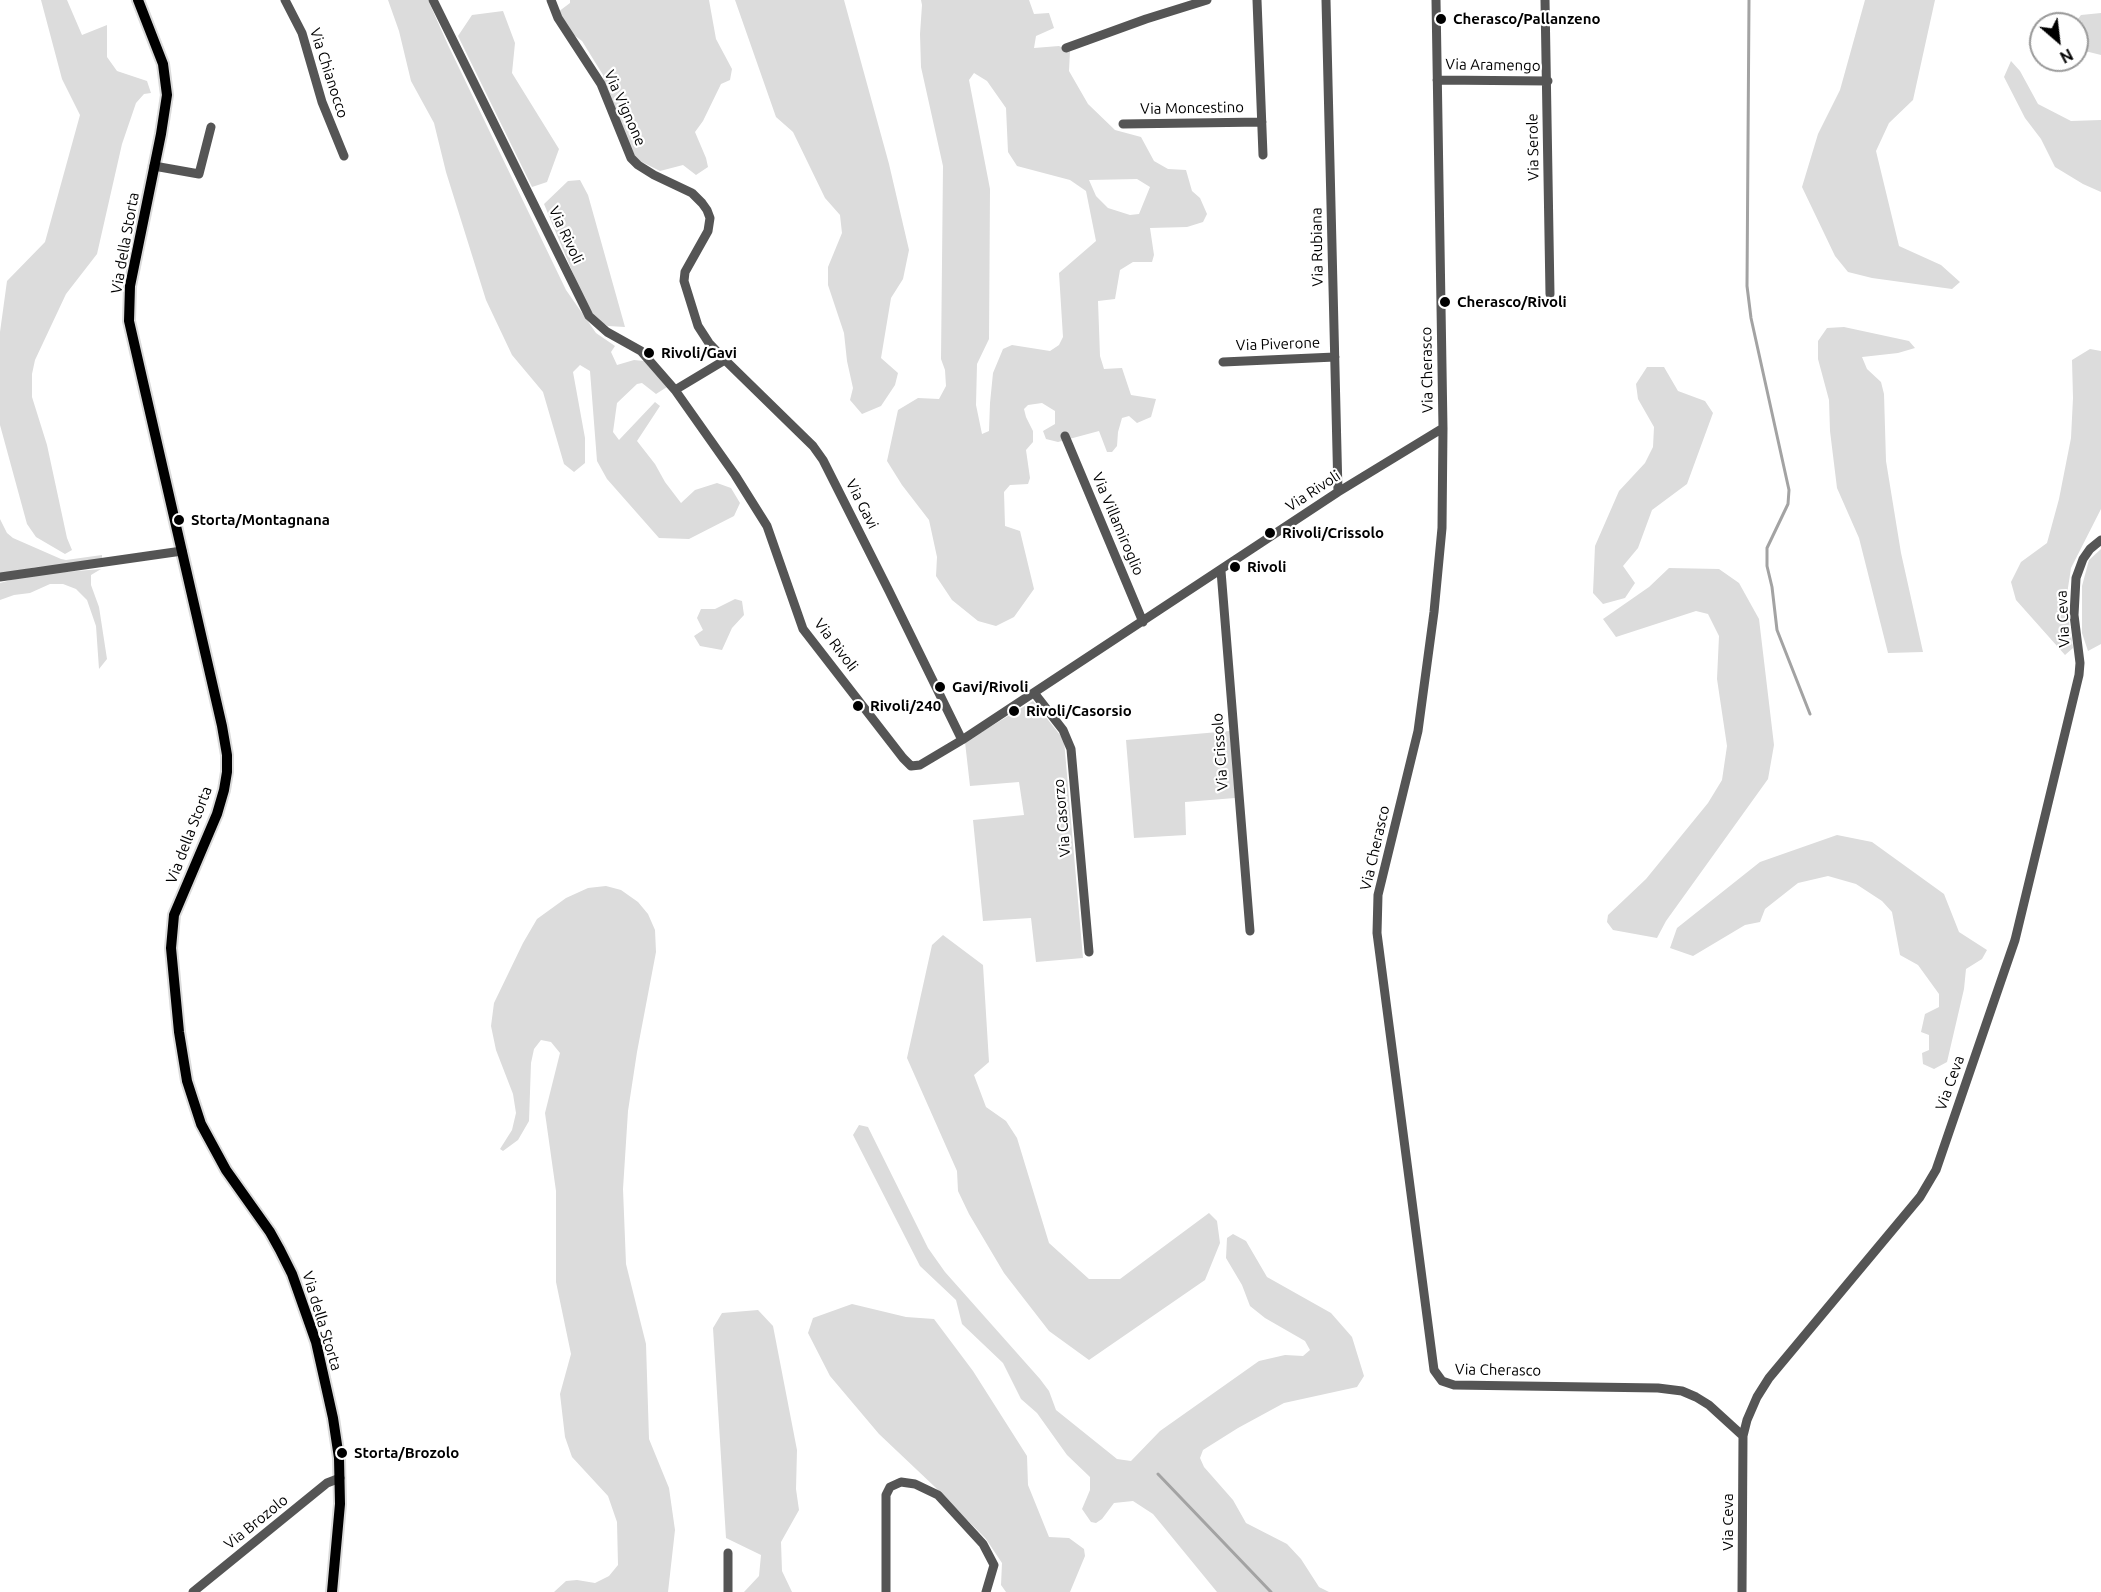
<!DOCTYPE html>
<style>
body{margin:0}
#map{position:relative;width:2101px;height:1592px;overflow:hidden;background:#fff;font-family:Ubuntu,sans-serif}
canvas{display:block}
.north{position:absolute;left:2029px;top:12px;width:60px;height:60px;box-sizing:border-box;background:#fff;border:2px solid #999;border-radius:50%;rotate:152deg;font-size:16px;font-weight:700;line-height:24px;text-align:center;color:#000}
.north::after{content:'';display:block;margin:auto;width:21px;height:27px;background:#000;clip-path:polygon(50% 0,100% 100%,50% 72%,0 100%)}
</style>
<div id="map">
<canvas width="2101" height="1592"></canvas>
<div class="north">N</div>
</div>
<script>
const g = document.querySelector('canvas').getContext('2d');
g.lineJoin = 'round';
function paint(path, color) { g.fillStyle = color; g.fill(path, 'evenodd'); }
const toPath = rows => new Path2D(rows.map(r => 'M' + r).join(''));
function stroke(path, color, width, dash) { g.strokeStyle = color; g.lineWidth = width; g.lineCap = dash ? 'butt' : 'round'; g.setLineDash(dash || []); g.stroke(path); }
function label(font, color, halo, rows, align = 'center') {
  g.font = font + ' Ubuntu,sans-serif'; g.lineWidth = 4.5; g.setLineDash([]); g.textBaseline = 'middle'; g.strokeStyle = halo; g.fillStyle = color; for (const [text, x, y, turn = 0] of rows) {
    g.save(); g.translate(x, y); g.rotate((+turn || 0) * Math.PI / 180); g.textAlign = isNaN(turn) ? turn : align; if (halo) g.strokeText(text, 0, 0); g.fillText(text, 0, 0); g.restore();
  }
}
paint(toPath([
 [41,0,67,0,82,35,107,25,107,57,117,71,147,81,151,93,144,94,136,103,122,144,97,254,66,294,35,360,32,374,32,397,47,445,67,538,72,550,65,554,36,537,27,524,0,425,0,332,7,281,45,242,80,115,62,79],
 [388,0,428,0,448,45,566,290,596,333,615,346,611,352,617,365,634,360,644,361,667,387,656,394,642,383,637,384,617,403,613,432,619,440,655,402,660,406,637,441,655,464,665,482,681,503,695,490,717,483,731,488,740,503,734,516,689,539,659,538,607,479,597,461,590,371,580,365,573,372,585,438,585,463,574,472,564,464,543,392,512,355,486,300,446,172,434,123,411,81,399,31],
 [570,0,709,0,716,39,732,69,730,80,721,84,703,121,695,132,706,158,708,167,696,175,683,165,660,171,636,159,605,87,603,75,582,41,566,29,558,12,570,3],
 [735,0,844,0,889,164,909,250,903,279,891,298,881,358,898,373,895,385,881,406,862,414,850,400,853,388,847,361,844,333,828,285,828,267,842,233,840,215,825,198,793,132,776,117],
 [921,0,1029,0,1034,14,1049,13,1054,28,1036,36,1034,48,1059,46,1070,51,1069,71,1088,104,1115,130,1141,137,1154,161,1168,169,1186,170,1192,191,1200,198,1207,214,1203,222,1187,227,1150,228,1154,255,1152,262,1133,262,1120,270,1115,299,1098,301,1100,356,1104,369,1122,368,1131,395,1156,399,1151,417,1137,423,1129,416,1122,418,1118,432,1117,446,1112,452,1107,452,1099,431,1058,442,1046,439,1043,431,1055,424,1055,411,1042,403,1028,405,1024,409,1026,417,1033,431,1033,442,1026,450,1030,478,1028,484,1010,485,1004,492,1005,526,1020,531,1034,589,1014,617,996,626,978,621,952,600,936,576,937,557,929,520,902,485,887,461,898,410,918,398,939,399,946,386,945,370,941,359,943,166,921,67,920,34,922,5],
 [974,73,987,81,1006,108,1008,152,1017,166,1070,180,1086,191,1096,241,1059,273,1063,337,1059,345,1050,351,1012,345,1003,349,993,373,990,403,989,431,982,434,976,405,977,364,989,339,990,189,969,80],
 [1137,179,1150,187,1139,214,1130,215,1108,208,1096,196,1089,180],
 [1865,0,1935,0,1913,100,1889,123,1876,151,1899,246,1941,265,1960,282,1952,289,1872,278,1848,272,1835,256,1802,187,1818,134,1840,90],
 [503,11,515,43,512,73,559,149,547,182,532,187,458,36,472,15],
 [2101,13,2101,55,2077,49,2077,24,2074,24,2081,15],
 [2011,61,2020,71,2038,104,2071,121,2101,120,2101,192,2083,184,2055,167,2041,139,2025,118,2004,77],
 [580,180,588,195,625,327,608,326,597,320,585,302,544,204,568,181],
 [1844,327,1909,341,1915,348,1898,353,1862,357,1867,369,1881,382,1884,394,1886,461,1901,553,1923,652,1888,653,1859,538,1837,488,1830,431,1829,400,1818,359,1818,341,1827,328],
 [2090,349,2101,351,2101,509,2071,568,2066,601,2073,648,2065,655,2016,600,2011,582,2021,562,2047,543,2059,499,2071,438,2073,398,2072,360],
 [1647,367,1664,367,1678,391,1705,401,1713,413,1687,484,1652,510,1638,548,1623,566,1635,583,1625,598,1603,604,1593,593,1595,546,1619,491,1645,463,1653,447,1654,427,1638,399,1636,384],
 [0,519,7,533,13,538,61,559,66,560,102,555,102,559,72,565,36,567,0,575],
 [2101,549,2101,644,2088,651,2082,633,2082,586,2089,560],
 [1669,568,1719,569,1739,583,1759,619,1774,745,1768,779,1666,921,1657,938,1613,930,1607,922,1608,915,1646,879,1708,803,1722,780,1727,746,1717,679,1719,636,1708,614,1696,611,1616,637,1603,619,1649,587],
 [101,569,91,575,91,585,99,607,107,659,99,669,96,626,87,600,76,589,63,584,50,584,30,593,14,595,0,600,0,583,29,575],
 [735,599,742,601,744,615,732,628,722,650,700,646,694,636,703,630,697,618,701,609,715,609],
 [1033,701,1064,740,1083,958,1036,962,1031,918,983,921,973,820,1024,815,1019,782,970,786,965,742],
 [1230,731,1235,798,1185,802,1186,835,1134,838,1126,740],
 [1837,835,1872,842,1944,894,1959,932,1987,950,1982,959,1966,969,1964,989,1947,1062,1934,1069,1923,1064,1922,1053,1929,1050,1929,1035,1921,1032,1925,1014,1939,1007,1939,994,1918,965,1900,955,1892,912,1882,901,1856,884,1828,876,1798,883,1765,909,1760,922,1745,925,1693,956,1670,948,1677,928,1760,862],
 [606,886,621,890,638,902,648,914,655,930,656,952,637,1052,628,1111,623,1189,626,1264,646,1344,649,1439,669,1488,675,1530,668,1592,554,1592,566,1581,577,1580,595,1583,609,1576,618,1565,617,1522,608,1496,572,1457,565,1437,560,1394,571,1354,556,1282,556,1191,545,1113,560,1053,551,1042,541,1040,534,1049,531,1063,529,1121,518,1140,503,1151,500,1149,512,1130,516,1113,513,1094,496,1050,491,1026,494,1003,523,943,537,919,566,898,588,888],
 [943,935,983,965,989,1062,974,1075,986,1107,1006,1121,1017,1138,1049,1243,1089,1279,1120,1279,1209,1213,1217,1221,1220,1243,1205,1280,1089,1360,1049,1331,1004,1273,969,1214,958,1191,957,1171,907,1058,932,945],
 [859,1125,868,1127,928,1248,945,1272,1040,1379,1049,1391,1056,1410,1117,1459,1131,1461,1160,1431,1259,1361,1285,1355,1303,1356,1310,1350,1305,1341,1265,1318,1250,1306,1242,1285,1226,1258,1227,1238,1233,1234,1246,1241,1267,1277,1331,1313,1352,1337,1364,1376,1357,1387,1284,1403,1238,1428,1203,1450,1200,1458,1204,1467,1233,1500,1246,1523,1287,1544,1301,1559,1319,1587,1329,1592,1217,1592,1153,1514,1133,1501,1114,1503,1102,1519,1096,1523,1091,1522,1082,1509,1090,1490,1090,1477,1067,1455,1037,1413,1021,1399,1003,1363,962,1324,956,1300,920,1266,853,1135],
 [852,1304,906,1317,934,1319,973,1371,1027,1456,1028,1485,1049,1537,1069,1538,1084,1549,1085,1556,1070,1592,1006,1592,1001,1585,1002,1563,986,1539,935,1487,879,1434,830,1376,808,1333,813,1318],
 [758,1310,773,1326,797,1450,796,1489,799,1510,781,1542,782,1571,792,1592,744,1592,759,1576,761,1555,726,1538,713,1328,722,1313]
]), '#dcdcdc');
stroke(toPath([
 [1749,0,1747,286,1751,318,1789,490,1788,504,1767,548,1767,566,1772,587,1777,630,1810,714],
 [1158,1474,1271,1592]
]), '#a3a3a3', 3);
const major = toPath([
 [138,0,163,64,167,95,161,134,130,286,129,321,222,726,227,755,227,772,224,790,217,814,174,915,171,948,179,1032,187,1081,201,1124,226,1170,270,1232,280,1250,292,1274,316,1342,333,1418,339,1458,340,1504,332,1592]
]);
stroke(major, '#dbdbdb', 14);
stroke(toPath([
 [285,0,302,33,322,102,344,156],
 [433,0,589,316,607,332,641,351,675,390,735,475,767,526,803,629,903,758,911,766,920,765,962,740,1338,492,1443,428],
 [551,0,558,18,601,84,631,158,638,165,654,175,692,193,702,203,707,210,710,218,708,231,685,272,684,281,698,326,709,343,725,360],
 [1257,0,1263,155],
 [1326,0,1338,492],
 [1436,0,1443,428,1442,528,1434,612,1418,731,1378,895,1377,933,1434,1370,1442,1381,1454,1385,1658,1388,1682,1391,1696,1397,1709,1405,1743,1436],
 [1545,0,1550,294],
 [1066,48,1146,19,1207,0],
 [1437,80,1548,81],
 [1123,124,1262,122],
 [154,166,199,174,211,127],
 [1223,362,1335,357],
 [675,390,725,360,813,446,823,460,889,591,962,740],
 [1065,436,1143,622],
 [1221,571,1250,931],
 [0,577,182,551],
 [1035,694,1063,730,1071,749,1089,952],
 [728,1553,728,1592],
 [193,1592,327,1483,340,1478],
 [886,1592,886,1495,890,1487,901,1482,915,1484,938,1495,983,1544,994,1565,986,1592],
 [1742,1592,1743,1436,1747,1420,1757,1397,1769,1378,1920,1197,1936,1170,2015,940,2079,675,2080,663,2074,615,2076,578,2083,559,2090,549,2101,540]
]), '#555', 9);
stroke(major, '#000', 10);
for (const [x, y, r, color] of [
 [1441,19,6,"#000"],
 [1445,302,6,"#000"],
 [649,353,6,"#000"],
 [179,520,6,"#000"],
 [1270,533,6,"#000"],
 [1235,567,6,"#000"],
 [940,687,6,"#000"],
 [858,706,6,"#000"],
 [1014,711,6,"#000"],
 [342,1453,6,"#000"]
]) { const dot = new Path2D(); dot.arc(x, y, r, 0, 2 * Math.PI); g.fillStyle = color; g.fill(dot); stroke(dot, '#fff', 2); }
label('bold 15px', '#000', '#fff', [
 ["Cherasco/Pallanzeno",1453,19],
 ["Cherasco/Rivoli",1457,302],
 ["Rivoli/Gavi",661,353],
 ["Storta/Montagnana",191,520],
 ["Rivoli/Crissolo",1282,533],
 ["Rivoli",1247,567],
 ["Gavi/Rivoli",952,687],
 ["Rivoli/240",870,706],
 ["Rivoli/Casorsio",1026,711],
 ["Storta/Brozolo",354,1453]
], 'left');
label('15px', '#000', '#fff', [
 ["Via Aramengo",1493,65,1],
 ["Via Chianocco",329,73,72],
 ["Via Vignone",625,108,66],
 ["Via Moncestino",1192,108,-1],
 ["Via Serole",1533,147,-91],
 ["Via Rivoli",566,235,65],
 ["Via della Storta",125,243,-80],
 ["Via Rubiana",1317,247,-91],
 ["Via Piverone",1278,344,-2],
 ["Via Cherasco",1427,370,-91],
 ["Via Rivoli",1313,491,-33],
 ["Via Gavi",862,504,63],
 ["Via Villamiroglio",1118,524,67],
 ["Via Ceva",2063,619,-93],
 ["Via Rivoli",836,645,53],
 ["Via Crissolo",1220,752,-94],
 ["Via Casorzo",1062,818,-95],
 ["Via della Storta",189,835,-69],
 ["Via Cherasco",1375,848,-77],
 ["Via Ceva",1950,1083,-70],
 ["Via della Storta",322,1321,73],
 ["Via Cherasco",1498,1370,1],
 ["Via Brozolo",256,1522,-39],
 ["Via Ceva",1728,1522,-90]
]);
</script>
